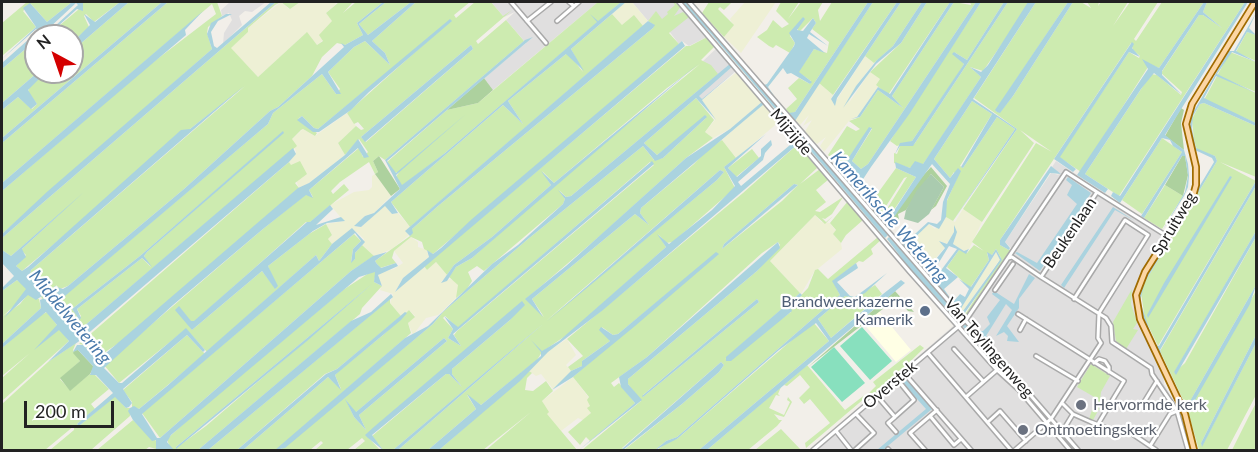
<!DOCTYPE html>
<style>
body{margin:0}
#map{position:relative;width:1258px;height:452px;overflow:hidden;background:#f2efe9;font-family:Lato,sans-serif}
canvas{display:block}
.frame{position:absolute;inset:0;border:3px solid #222;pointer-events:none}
.north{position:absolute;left:24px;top:24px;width:60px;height:60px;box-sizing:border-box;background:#fff;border:2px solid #a7a7a7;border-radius:50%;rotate:320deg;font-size:16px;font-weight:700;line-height:24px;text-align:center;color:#222}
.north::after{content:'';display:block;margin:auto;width:21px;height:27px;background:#d40000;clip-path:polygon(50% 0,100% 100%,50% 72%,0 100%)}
.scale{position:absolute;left:24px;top:401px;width:90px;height:27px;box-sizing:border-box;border:3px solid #222;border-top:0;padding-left:8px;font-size:18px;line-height:21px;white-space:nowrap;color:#222;-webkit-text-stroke:4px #fff;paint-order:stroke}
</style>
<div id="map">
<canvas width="1258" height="452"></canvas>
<div class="frame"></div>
<div class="north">N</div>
<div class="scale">200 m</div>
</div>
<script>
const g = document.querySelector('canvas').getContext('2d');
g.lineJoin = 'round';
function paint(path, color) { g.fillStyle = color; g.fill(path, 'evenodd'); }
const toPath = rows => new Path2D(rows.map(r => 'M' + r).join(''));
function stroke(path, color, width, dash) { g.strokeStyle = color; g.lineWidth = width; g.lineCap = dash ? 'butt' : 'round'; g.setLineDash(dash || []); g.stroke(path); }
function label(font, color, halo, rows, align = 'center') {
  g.font = font + ' Lato,sans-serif'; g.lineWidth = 4.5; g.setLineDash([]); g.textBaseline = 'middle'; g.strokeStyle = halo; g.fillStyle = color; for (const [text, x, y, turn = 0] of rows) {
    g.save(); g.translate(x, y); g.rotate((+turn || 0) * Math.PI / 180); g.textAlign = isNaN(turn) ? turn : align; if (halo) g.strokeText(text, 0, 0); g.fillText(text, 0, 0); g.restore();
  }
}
paint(toPath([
 [230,2,266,2,252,12,245,11,239,16,242,25,223,44,224,33,232,20,229,13,222,16,221,10],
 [491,2,598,2,493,90,484,78,526,43,506,20,515,12,504,17],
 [632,2,689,2,707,37,689,46,682,41,679,44,655,13,648,21],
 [718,47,738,69,701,100,698,96,713,82,703,61],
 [1056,161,1167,234,1137,282,1133,304,1139,324,1163,371,1164,384,1179,412,1190,450,810,450,967,314,1012,249,1005,242,1051,173,1059,175,1052,167]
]), '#e0dfdf');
paint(toPath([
 [878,310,911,350,896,362,863,323]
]), '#ffffe5');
paint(toPath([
 [281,2,289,9,300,2,334,2,336,4,326,13,333,21,323,40,317,45,306,33,258,77,230,48,248,32,248,28],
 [626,2,632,2,648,21,643,26,622,25,612,14],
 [745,2,776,2,741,53,724,37,733,25,730,19],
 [865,56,874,63,856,86,848,104,870,72,880,79,876,85,878,87,857,117,849,121,824,152,820,146,826,137,817,144,804,133,812,120,803,126,809,115,800,125,794,119,819,83,833,95,831,99,836,101],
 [738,71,763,101,730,129,713,138,705,132,715,120,702,100],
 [764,103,780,121,736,158,722,140],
 [347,113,356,126,338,143,345,155,309,183,299,188,289,162,296,152,292,139,303,129,315,136],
 [375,174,391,196,374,213,365,216,355,226,361,227,385,205,392,214,398,213,410,227,406,231,409,235,392,249,374,256,362,245,364,239,357,232,332,244,328,239,332,235,326,224,344,221,330,205,354,192,369,190,372,187,372,176],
 [963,209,982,222,969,249,964,251,953,244,954,232,947,244,940,241,945,247,926,270,905,246,929,224,935,229,946,217,955,222],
 [815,215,821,222,830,223,836,231,833,234,841,243,842,249,814,272,801,294,770,261],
 [411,237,418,242,418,247,427,250,429,257,403,278,395,292,411,276,424,266,427,270,436,262,447,275,441,282,450,279,457,281,460,290,456,298,438,315,426,318,413,335,408,323,415,316,409,310,401,316,390,303,393,294,380,290,382,285,377,277,381,272,394,269,403,263,394,251],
 [996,252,1000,259,963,311,960,310],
 [567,339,576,355,566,365,571,371,567,377,553,389,541,374,536,376,529,371,547,352],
 [573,377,589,398,591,416,585,421,578,418,561,431,546,414,542,401]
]), '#eef0d5');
paint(toPath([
 [27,2,72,2,47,22,31,4,23,11,36,27,2,56,2,23],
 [83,2,120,2,94,22,86,14,84,16,89,27,72,43,72,36,47,36,79,9],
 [129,2,162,2,2,138,2,110,18,97,32,109,37,104,28,92,29,87,46,72,72,72,72,51],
 [168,2,217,2,222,16,208,27,207,33,212,49,2,234,2,191,143,70,216,14,212,4,2,183,2,143],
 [276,2,300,2,290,9,281,2,275,5,248,28,248,32,231,48,258,77,307,32,317,45,323,41,319,35,332,21,326,13,339,2,353,2,343,13,356,2,383,2,357,23,363,35,345,45,337,43,322,57,312,76,278,107,270,111,184,189,68,286,60,289,56,285,57,293,42,299,38,286,29,275,31,270,245,86,186,132,181,131,110,197,22,271,16,266,26,255,21,250,63,211,11,256,2,250,2,238],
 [386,2,411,2,368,35,359,24],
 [416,2,470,2,454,15,456,18,475,2,491,2,503,16,512,10,476,41,478,44,506,20,524,41,385,160,379,156,373,161,378,172,375,174,369,162,340,182,331,191,333,194,344,184,349,190,309,223,306,222,194,322,191,322,179,307,192,330,262,271,276,289,268,266,309,234,326,224,332,235,328,239,332,244,319,261,316,255,207,352,186,329,119,383,104,365,263,229,306,194,313,197,309,190,359,148,363,157,368,152,359,139,345,155,338,143,356,126,361,130,364,129,358,122,354,124,347,113,451,20,318,129,314,128,302,116,299,118,298,120,317,133,315,136,303,129,301,130,292,139,297,146,76,333,72,327,81,316,77,309,142,258,151,267,144,256,147,252,283,132,140,256,72,309,78,316,76,319,67,324,52,306,268,124,273,113,322,74,336,94,340,89,328,72,354,47,365,41,390,65,385,53,372,41],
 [471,45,473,49,366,142,361,137],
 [598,2,621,2,445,153,402,186,396,177,399,172,394,173,387,162,447,110,478,103],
 [673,2,681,6,674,16,683,12,689,17,669,33,679,44,433,254,424,249,422,242,411,237,394,251,392,258,396,263,380,268,377,264,375,261,410,236,412,229,438,206,653,28,654,25,648,21,656,11,662,19,668,14,667,12,675,5],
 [709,2,732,2,724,10,720,7,718,9,734,25,724,37,702,13],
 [781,2,799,2,788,19,801,2,823,2,818,10,820,21,832,2,868,2,795,112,789,114,786,109,797,99,788,88,799,78,810,84,811,81,798,72,814,49,827,53,829,42,812,29,816,23,813,18,799,32,797,28,803,18,790,36,795,43,790,53,776,45,773,48,769,46,757,37,767,30,773,20,782,28,789,24,776,11],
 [873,2,897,2,833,95,819,83],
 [901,2,922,2,893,46,874,63,865,56],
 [927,2,950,2,888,95,876,85,880,79,870,72,901,43],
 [954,2,971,5,970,2,976,2,868,164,861,169,852,161,872,129,870,127,839,172,836,168,840,166,828,155,847,126,856,131,860,129,849,121,860,117,878,90,903,108,892,96],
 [981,2,1004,2,967,60,954,52,964,64,956,77,912,141,897,146,890,141],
 [1008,2,1028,2,1029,5,983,71,970,67,981,77,931,153,923,164,910,168,894,163,894,153,897,154,900,146,912,146,915,143],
 [1036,2,1068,2,996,110,997,112,1000,112,1013,96,1073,2,1081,2,1091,8,1087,2,1099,2,1098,6,1101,2,1128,2,1113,26,1130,2,1158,2,1134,39,1136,41,1162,2,1204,2,1159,68,1151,65,1148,67,1081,172,1059,157,1129,52,1139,58,1140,56,1133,50,1131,43,1000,240,1000,245,1009,250,1012,249,967,314,964,315,957,309,966,313,1001,258,996,249,992,255,987,253,989,260,970,288,947,267,959,250,967,253,974,245,984,251,972,242,1036,143,1052,152,1020,130,1034,143,982,222,963,209,1017,129,974,98],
 [1207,2,1245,2,1119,196,1085,174,1151,74,1157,75,1181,95,1182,92,1161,73,1199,15,1203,15,1222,28,1203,12],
 [612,14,622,25,634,15,643,26,410,227,391,202,503,105,523,124,508,101,566,54,569,54,583,72,571,49],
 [1247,32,1256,35,1256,61,1236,52],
 [707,37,715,46,701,60,711,65,718,74,571,196,566,197,559,190,565,199,563,204,484,271,477,266,468,272,472,281,467,289,456,298,458,285,449,277,456,267,472,258,554,185,700,64,667,88,554,183,542,171,551,185,492,237,454,265,447,275,436,262,427,270,424,266,686,46,690,46],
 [36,44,36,72,38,72,2,103,2,69,30,45],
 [1230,52,1256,62,1256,92,1225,79,1256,93,1256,123,1204,100],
 [696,98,714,120,705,132,713,138,686,158,601,235,526,299,544,317,532,299,635,214,649,225,640,213,641,208,694,164,708,149,722,140,736,158,724,167,735,188,673,242,666,243,658,234,666,247,571,332,542,352,537,360,481,405,467,395,476,409,428,450,398,450,543,324,393,450,383,450,372,436,446,374,449,374,462,387,452,374,452,369,510,320,522,302,366,435,380,450,354,450,365,441,362,438,347,450,315,450,323,443,321,441,310,450,280,450,433,324,443,312,528,239,643,146,654,160,663,158,707,117,657,155,644,143],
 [650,162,654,165,457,331,454,335,461,346,448,338,453,329,443,318,445,316,458,328],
 [720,170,724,172,717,180,546,321],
 [444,338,447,341,359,415,366,430,354,417,346,400,355,413],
 [972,101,992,114,960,166,963,168,997,117,1015,129,953,221,946,217,946,203,957,178,954,172,950,178,934,159],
 [1204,103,1256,126,1256,177,1220,162,1256,181,1158,346,1145,319,1141,293,1145,282,1217,161,1215,156,1197,150,1194,140,1192,119,1200,104],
 [1162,138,1182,152,1142,214,1122,200],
 [798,144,817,168,800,184,820,169,829,179,816,190,826,202,815,211,820,212,843,197,832,214,825,219,822,218,826,222,833,216,825,224,815,215,770,261,800,293,725,359,791,312,790,307,808,288,815,270,818,269,828,279,878,237,881,240,871,249,873,254,863,262,859,261,833,281,840,295,677,437,666,441,655,450,582,450,641,401,628,384,628,379,757,271,780,245,778,242,762,253,647,357,611,383,614,387,619,383,635,403,590,441,586,437,580,445,568,432,591,413,587,408,590,406,587,400,589,397,573,377,718,252,618,334,613,335,602,327,610,341,582,361,582,366,571,371,568,367,583,356,567,339,743,193],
 [794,184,798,185,782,201,722,249,724,244],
 [757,299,759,302,643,397,643,395],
 [721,362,724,365,719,372,682,404,624,450,622,448],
 [752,149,759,158,736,177,728,168],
 [300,161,307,174,295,183,299,188,125,339,96,358,84,345,79,344,289,162,291,165],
 [896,168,916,177,885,223,880,220,907,177,904,178,881,214,879,215,867,205,871,197,875,197],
 [1165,185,1183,196,1162,229,1144,218],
 [1256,186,1256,231,1174,373,1185,363,1256,237,1256,285,1189,403,1256,291,1256,335,1201,443,1202,446,1256,343,1256,395,1227,450,1199,450,1187,408,1160,351],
 [848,201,863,220,846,235,841,243,833,234,836,230,830,223],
 [354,234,361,241,353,249,351,262,355,259,355,253,362,245,374,256,351,271,160,438,142,413],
 [372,271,376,272,374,282,382,286,362,308,360,314,198,450,174,450,170,448,167,439,193,415,343,290],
 [371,285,206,426,176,448,176,447],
 [17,280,26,287,26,291,16,304,3,316,20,304,28,294,39,299,41,308,2,344,2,291],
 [875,285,882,294,831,338,818,319,846,295,855,298],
 [1132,289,1131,304,1137,323,1133,329,1138,330,1126,349,1116,341,1113,322],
 [390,299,390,303,401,316,337,369,325,374,237,450,208,450],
 [409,310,415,317,408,323,411,333,279,448,275,450,243,450,328,377,341,389,335,375,340,370,383,335],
 [47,312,69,341,2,401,2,378,30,353,2,376,2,348,39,316],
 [813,322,829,341,699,450,657,450,669,441,677,439],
 [187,335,205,354,139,409,132,407,132,402,123,390],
 [76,343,73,350,80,361,60,379,70,390,90,374,94,374,109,389,91,404,95,409,77,424,79,426,115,396,126,408,130,408,130,416,91,450,50,450,74,430,74,426,45,450,2,450,2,404,48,362],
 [920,345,924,348,872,399,868,394,876,386,873,382],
 [1091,364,1110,376,1101,392,1099,409,1093,420,1089,419,1096,398,1077,387],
 [807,365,845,410,866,394,870,401,865,398,806,448,805,443,830,423,810,399,804,404,799,398,810,387,800,375,787,386,784,385],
 [529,371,532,373,527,378,525,390,533,391,546,381,553,391,542,401,549,412,547,414,577,450,486,450,531,412,483,450,439,450],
 [781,387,778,394,780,396,776,395,769,408,784,415,790,402,787,400,788,397,792,402,784,417,774,414,779,420,782,420,777,426,748,450,707,450],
 [1256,403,1256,450,1232,450,1249,416],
 [133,420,155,439,160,450,149,447,145,450,97,450],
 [781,429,801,450,755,450]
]), '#cdebb0');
paint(toPath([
 [484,78,493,90,478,103,447,110],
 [1181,108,1184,110,1181,123,1184,150,1165,136],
 [379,156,400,189,391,196,375,174,378,172,373,161],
 [1182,156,1185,156,1188,175,1183,196,1165,185],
 [931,167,947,186,936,206,931,210,944,187,931,174,906,210,898,214,899,220,888,230,886,228,916,183],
 [895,291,914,312,908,311,897,298,808,367],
 [75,350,78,350,94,367,90,374,70,391,60,378,80,361,73,353]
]), '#add19e');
paint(toPath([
 [931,174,944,187,929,214,918,223,904,219,906,210,917,190]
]), '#aacbaf');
paint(toPath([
 [862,327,892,361,870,380,840,346],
 [834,347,865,383,842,402,811,367]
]), '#88e0be');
paint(toPath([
 [72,2,83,2,83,11,77,9,47,36,44,36,78,5,76,3,48,29,36,36,32,42,36,44,30,45,2,69,2,63,38,31,36,29,2,59,36,27,23,8,30,3,47,22],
 [120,2,129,2,72,51,72,43,90,25,84,14,95,22],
 [162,2,168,2,2,143,2,138],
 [271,2,276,2,2,238,2,234,48,191,212,49,207,34,211,23,226,14,232,14,218,21,211,32,214,46,217,48],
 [383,2,386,2,359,24,368,35,411,2,416,2,372,41,385,53,390,65,365,41,354,47,328,72,341,94,336,94,322,74,273,113,268,124,52,307,67,324,76,319,77,316,72,309,140,256,283,131,284,133,147,252,144,256,152,267,142,258,77,309,81,318,72,327,76,333,293,148,296,154,289,162,78,342,48,362,69,341,59,330,34,350,57,325,46,312,2,348,2,344,41,308,40,300,57,293,54,286,63,289,68,286,184,189,270,111,278,107,344,47,341,43,345,45,363,35,357,23],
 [621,2,626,2,571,49,584,71,566,54,508,101,523,124,503,105,391,202,398,213,392,214,385,206,361,227,354,226,365,216,374,213,400,189,385,160,525,40,533,37,387,161,396,173,466,114,396,175,402,185,445,153,597,22,590,14,598,21],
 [680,2,687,2,697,12,888,235,885,238,712,35],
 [868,2,873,2,795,121,789,113,795,112],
 [897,2,901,2,837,98,835,106,831,99],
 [922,2,927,2,901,43,876,64,843,108,856,86,877,60,893,46],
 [950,2,954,2,892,96,903,108,878,90,860,117,851,119,857,117,878,87,890,94],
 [976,2,981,2,910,113,871,167,856,190,857,194,839,172,869,127,872,128,852,161,861,169,868,164],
 [1004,2,1008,2,915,143,913,146,900,146,895,154,900,143,912,141,964,64,952,54,954,52,967,60],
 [1028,2,1036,2,973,99,1017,129,953,221,1015,129,997,117,963,168,961,167,992,114,972,101,934,159,950,178,958,168,961,171,947,200,946,217,939,229,929,224,906,246,906,250,903,245,928,222,937,224,941,220,943,202,950,184,932,164,886,228,881,222,886,223,916,177,896,168,895,162,910,168,915,161,923,164,981,77,970,67,981,72,988,65],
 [1068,2,1073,2,1013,96,1000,113,997,112,995,110],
 [1204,2,1207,2,1203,12,1222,28,1203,15,1199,15,1162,71,1162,75,1182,95,1154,73,1141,89,1085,174,1108,189,1105,193,1077,175,1148,69,1142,59,1159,68],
 [1245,2,1248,2,1165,135,1184,150,1188,164,1189,176,1188,187,1184,196,1162,231,1185,192,1188,176,1185,156,1182,156,1144,218,1141,216,1182,152,1173,146,1170,140,1162,138,1120,203,1111,196,1113,192,1120,196],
 [203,11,185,30,186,35,2,191,2,183],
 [1256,13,1249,28,1256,35,1247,32,1236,51,1256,62,1232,52,1217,74,1256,93,1216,76,1204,98,1256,123,1256,126,1204,103,1200,104,1193,116,1192,129,1196,148,1215,156,1217,161,1145,282,1140,301,1153,340,1140,310,1140,291,1144,279,1214,162,1212,158,1195,150,1190,129,1191,116,1229,51,1234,51],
 [803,17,805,19,797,30,803,31,813,18,816,23,810,32,828,46,809,34,807,38,825,53,814,49,799,72,812,82,810,84,791,73,787,74,783,68,768,87,775,97,764,85,767,84,794,46,795,43,789,33],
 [450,19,452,21,369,92,351,110,319,132,313,132,297,120,302,116,314,128,318,129],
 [648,21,655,25,653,28,438,206,412,229,413,233,410,236,405,231],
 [682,41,685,46,395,292,403,278,429,257,427,250,433,254,441,248,472,219],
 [1132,42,1134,44,1132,48,1140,57,1129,52,1060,157,1076,169,1073,172,1054,159],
 [471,45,473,49,365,142,361,137],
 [699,63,472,258,456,267,447,281,441,283,454,265,492,237,551,185,541,171,554,183],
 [731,63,734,65,699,96,702,99,738,69,702,100,716,120,696,98,644,143,657,155,705,115,707,117,663,158,655,161,643,146,528,239,443,312,433,324,285,448,275,450,405,338,428,326,492,264,518,245,563,204,565,199,558,190,566,197,571,196],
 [38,72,46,72,28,90,37,104,31,109,18,97,2,110,2,103],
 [244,86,31,270,29,277,41,290,42,296,36,300,28,295,4,318,26,289,17,280,2,291,2,288,14,276,2,263,2,250,11,256,84,192,22,249,26,257,16,266,22,271,28,267,181,130,190,129],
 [763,101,764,104,641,208,640,213,649,225,635,214,532,299,543,317,525,299,566,266,686,158,730,129],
 [766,134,728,168,737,177,761,156,761,149,771,140,772,145,765,153,763,160,738,182,741,186,796,140,798,144,603,310,548,352,520,381,439,450,428,450,476,409,467,394,481,405,541,356,541,352,531,340,542,351,559,341,666,247,657,234,669,244,712,210,735,186,724,167],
 [358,139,369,157,364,158,358,148,309,190,313,198,306,195,263,229,173,305,104,368,119,383,122,383,186,328,205,350,203,352,187,335,123,389,132,403,129,407,126,408,115,397,79,426,77,424,113,393,96,375,90,375,93,366,78,350,73,352,77,345,84,345,96,358,105,354,298,188,309,183,345,155],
 [652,161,654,164,453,334,461,346,448,338,453,329,444,316,458,327],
 [1051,166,1061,174,1050,173,1005,242,1010,248,1009,250,1000,245,1000,240],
 [720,170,724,172,717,180,546,322],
 [1230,176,1232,177,1148,318,1147,315,1164,283],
 [1068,177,1091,193,1040,271,1015,253,1017,252,1037,263,1077,204,1067,195,1072,185,1066,180],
 [1256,181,1256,186,1160,350,1163,360,1155,345,1159,346],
 [794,184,798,185,722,249,724,244],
 [330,205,333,209,316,225,341,217,345,221,327,223,313,231,268,266,278,286,275,289,262,271,192,330,175,310,179,306,191,321,194,321,307,222,310,222],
 [1113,207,1135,221,1115,210,1064,288,1061,285],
 [954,225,957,232,953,244,964,251,969,249,966,254,959,250,946,268,958,277,944,289,953,302,960,294,965,297,969,289,959,279,971,287,989,260,987,252,992,255,996,249,1002,260,964,314,933,281,957,249,949,246,930,277,917,262,927,270,945,248,939,241,947,244,954,232],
 [996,252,1000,260,963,311,960,310],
 [352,228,365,242,355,253,355,259,351,263,353,249,361,241,355,233,142,414,157,438,160,438,351,271,373,256,387,252,375,261,377,264,381,268,396,263,398,266,378,275,382,286,374,282,375,272,359,277,171,435,167,442,174,450,156,449,156,440,152,441,133,420,128,411,130,408,134,406,139,409,167,386,316,255,319,261,332,244],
 [1256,231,1256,237,1176,375,1174,372],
 [889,237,966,323,1075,450,907,265,887,239],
 [778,242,780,248,757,271,628,379,628,384,642,400,579,450,635,403,621,387,619,377,647,357],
 [716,252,719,254,635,326,573,377,552,390,571,371,582,366,582,361,610,341,599,330,601,327,613,335,618,334],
 [856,263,858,268,837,282,850,296,855,297,887,273,865,293,855,298,845,296,818,319,831,338,883,294,901,280,905,283,707,450,699,450,829,341,816,323,779,350,677,439,655,450,666,441,677,437,840,295,832,281],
 [1029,274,1035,278,1019,299,1019,308,1007,326,1019,342,1007,341,1008,336,1004,332,996,336,1012,310,1006,304,986,336,993,340,990,345,996,352,995,354,976,331,983,331,990,324,987,317,1000,300,992,294,994,291,1014,304],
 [372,284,307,341,176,449,176,447],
 [1256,285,1250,304,1191,407,1189,403],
 [800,293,802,295,790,307,792,311,731,361,726,361,726,357],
 [391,294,393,297,381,307,208,450,198,450,351,321,371,312],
 [757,299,759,302,643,397,642,396],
 [522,301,525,305,510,320,452,369,452,374,462,387,449,374,446,374,372,435,383,450,368,438,365,435,375,426],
 [405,312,407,313,401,320,335,375,341,390,328,377,243,450,237,450,326,374,337,369],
 [543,324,398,450,393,450,501,359],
 [1256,335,1256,343,1202,447,1201,443],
 [444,338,447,341,359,415,366,430,354,417,345,399,356,412],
 [721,362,724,365,719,372,682,404,623,450,622,449],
 [904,377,932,409,883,450,877,450,926,409,900,380]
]), '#aad3df');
const minor = toPath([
 [511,2,546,43],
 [569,2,574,6],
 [679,2,909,271,997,370,1019,390,1070,450],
 [689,2,1078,450],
 [527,21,551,2],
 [557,21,579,2],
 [1008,258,1066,172,1097,192],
 [1041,277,1106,318,1111,326,1112,342,1151,368,1152,374,1177,411,1188,450],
 [995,290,1013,264],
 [1074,299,1125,220,1148,235,1099,313,1098,338,1101,343],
 [1018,314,1124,381,1098,424],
 [1020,330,1026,319],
 [954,349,983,381],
 [928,353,1011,450],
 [1036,356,1078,381],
 [1094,363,1099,359,1105,361,1109,367,1109,372],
 [904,373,971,450],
 [877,396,895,417,914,400,897,379],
 [966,397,997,370],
 [1063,404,1073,414,1091,422,1114,431,1125,429,1156,450],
 [1141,407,1157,381],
 [930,416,954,445,961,439],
 [895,417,888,423,896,432],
 [988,422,1000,411,1026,441],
 [836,431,851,450],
 [1062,432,1073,414],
 [1150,446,1170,414,1177,411],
 [888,449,889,450],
 [813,450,966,320,1008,258,1012,257,1041,277,1097,192,1167,236],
 [855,450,874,433,856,414],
 [925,450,910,433,937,410],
 [1015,450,1051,419,1101,343]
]);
const major = toPath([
 [1194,450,1185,414,1140,319,1136,295,1145,272,1193,196,1196,185,1196,167,1186,124,1192,104,1255,2]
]);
stroke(minor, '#a9a9a9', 6);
stroke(major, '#a06b00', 8);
stroke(minor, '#fff', 3);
stroke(major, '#fcd6a4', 4.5);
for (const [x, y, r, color] of [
 [925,311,6,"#5c6f8a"],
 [1081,405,6,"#6b7280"],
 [1023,430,6,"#6b7280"]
]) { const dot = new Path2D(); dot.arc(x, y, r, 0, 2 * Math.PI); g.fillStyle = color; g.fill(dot); stroke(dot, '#fff', 2); }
label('16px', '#222', '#fff', [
 ["Mijzijde",791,132,50],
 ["Spruitweg",1174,224,-59],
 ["Beukenlaan",1070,233,-56],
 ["Van Teylingenweg",989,348,49],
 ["Overstek",890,385,-40]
]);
label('16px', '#4e5e75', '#fff', [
 ["Brandweerkazerne",913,302],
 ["Kamerik",913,320]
], 'right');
label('16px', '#5b616d', '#fff', [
 ["Hervormde kerk",1093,405],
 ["Ontmoetingskerk",1035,430]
], 'left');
label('italic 18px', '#4a7aab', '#fff', [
 ["Kameriksche Wetering",889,217,49],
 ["Middelwetering",70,317,50]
]);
</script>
